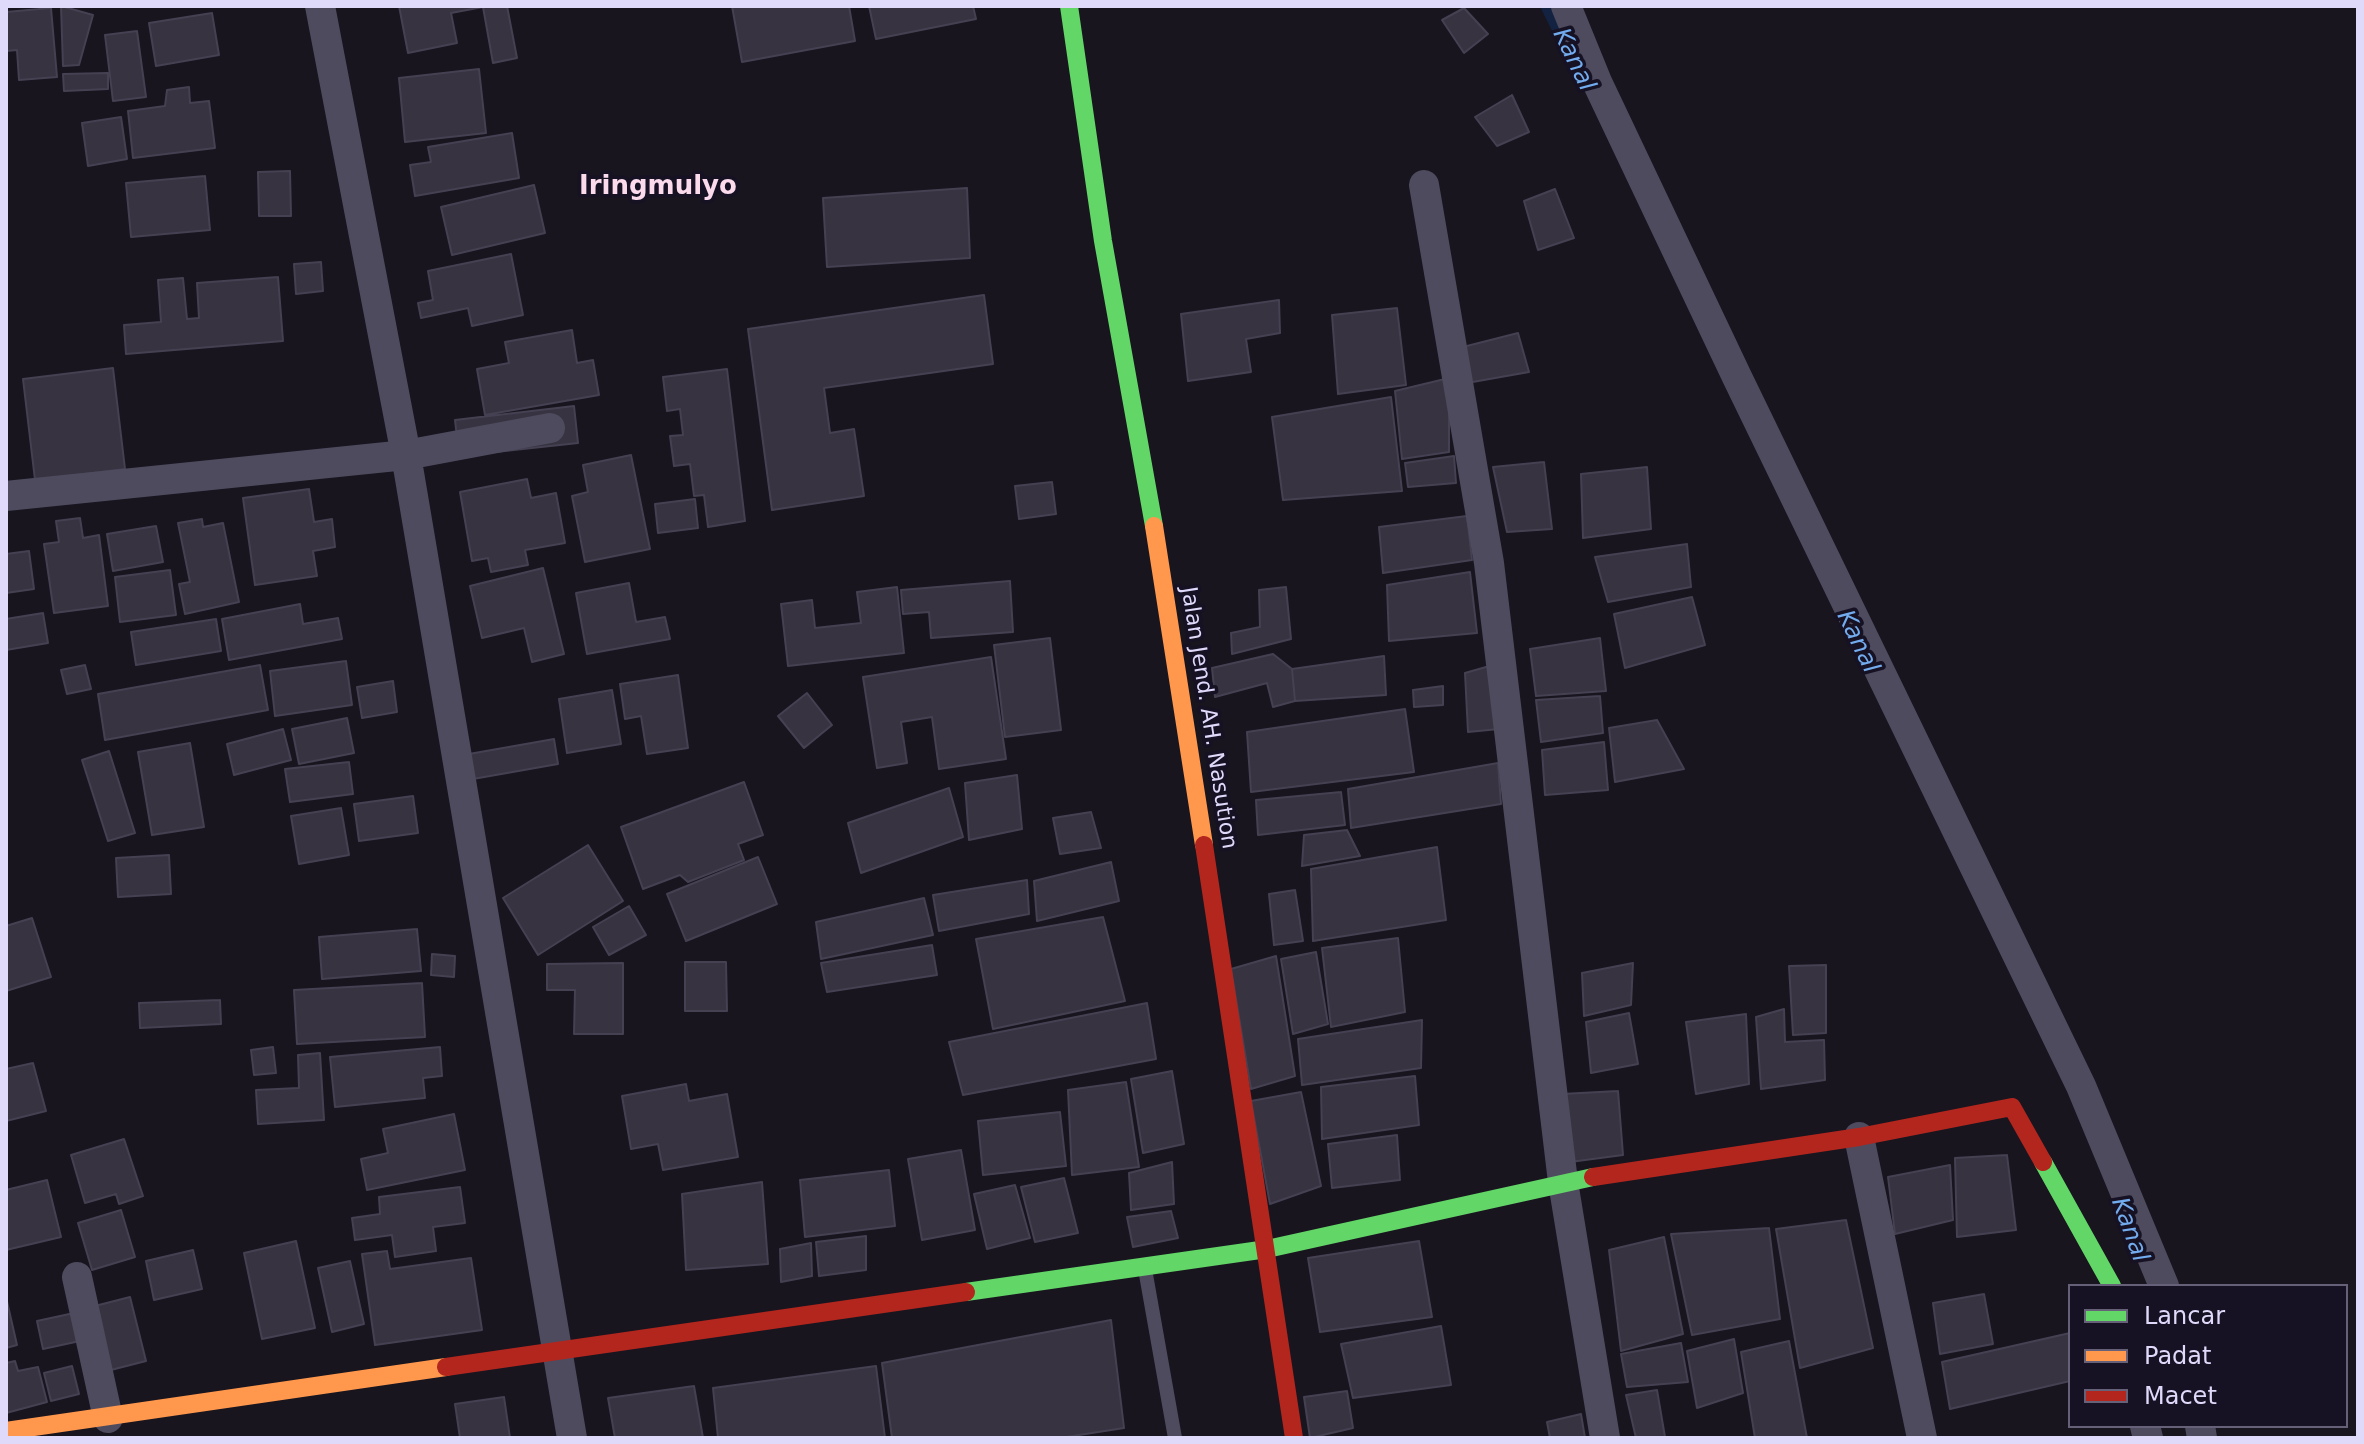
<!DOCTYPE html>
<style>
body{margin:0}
#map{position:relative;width:2364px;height:1444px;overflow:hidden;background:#18151f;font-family:"DejaVu Sans",sans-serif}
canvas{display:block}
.frame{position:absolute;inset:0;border:8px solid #dfd9fa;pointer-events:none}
.legend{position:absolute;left:2068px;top:1284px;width:280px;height:144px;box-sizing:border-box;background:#161123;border:2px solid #666179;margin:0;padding:10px 14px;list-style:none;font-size:24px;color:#dfd9fa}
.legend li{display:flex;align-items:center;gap:16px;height:40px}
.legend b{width:40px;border:2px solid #666179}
</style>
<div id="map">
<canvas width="2364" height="1444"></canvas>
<div class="frame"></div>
<ul class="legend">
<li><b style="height:10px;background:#63d668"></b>Lancar</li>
<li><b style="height:10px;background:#ff974d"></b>Padat</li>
<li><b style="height:10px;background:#b3261e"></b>Macet</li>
</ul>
</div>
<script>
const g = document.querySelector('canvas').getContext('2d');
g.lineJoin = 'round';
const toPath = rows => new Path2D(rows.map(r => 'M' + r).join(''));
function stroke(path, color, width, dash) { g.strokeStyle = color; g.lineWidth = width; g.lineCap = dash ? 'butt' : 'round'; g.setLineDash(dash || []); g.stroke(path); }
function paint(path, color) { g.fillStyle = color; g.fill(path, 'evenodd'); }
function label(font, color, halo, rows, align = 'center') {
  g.font = font + ' "DejaVu Sans",sans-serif'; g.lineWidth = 7; g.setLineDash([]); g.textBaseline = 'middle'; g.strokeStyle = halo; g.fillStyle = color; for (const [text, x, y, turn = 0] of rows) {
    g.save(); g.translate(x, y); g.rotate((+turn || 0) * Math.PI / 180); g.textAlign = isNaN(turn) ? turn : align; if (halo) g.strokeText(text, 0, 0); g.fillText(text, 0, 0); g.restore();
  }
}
stroke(toPath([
 [1546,6,1572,59]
]), '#142242', 11);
const building = toPath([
 [61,6,93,15,79,65,63,66,61,6],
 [399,6,507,6,517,58,493,63,483,7,451,13,457,43,408,53,399,6],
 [732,6,849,6,855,41,742,62,732,6],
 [869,6,973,6,976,19,876,39,869,6],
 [51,8,57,77,19,80,17,50,6,51,6,12,51,8],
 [1464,8,1488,34,1464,53,1442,20,1464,8],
 [212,13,219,55,156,66,149,23,212,13],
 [137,31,146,97,113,101,105,35,137,31],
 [479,69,486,133,405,142,399,78,479,69],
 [108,73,108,89,64,91,63,74,108,73],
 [189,87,190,103,209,101,215,148,133,158,128,111,165,106,167,90,189,87],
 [1512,95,1529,132,1497,146,1475,117,1512,95],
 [121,117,127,159,88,166,82,123,121,117],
 [512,133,519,178,415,196,410,165,431,162,428,147,512,133],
 [290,171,291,216,259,216,258,172,290,171],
 [205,176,210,230,131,237,126,183,205,176],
 [534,185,545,233,452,255,441,207,534,185],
 [967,188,970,258,827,267,823,198,967,188],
 [1555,189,1574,238,1538,250,1524,201,1555,189],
 [511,254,523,315,472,326,468,308,421,318,418,303,433,300,428,271,511,254],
 [321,262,323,291,296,294,294,264,321,262],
 [278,277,283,341,126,354,124,325,161,322,158,280,183,278,187,319,199,318,197,283,278,277],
 [984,295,993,364,824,388,830,433,854,429,864,496,772,510,748,329,984,295],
 [1279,300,1280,333,1246,339,1251,372,1188,381,1181,314,1279,300],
 [1397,308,1406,385,1338,394,1332,315,1397,308],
 [572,330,577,363,593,360,599,395,485,415,477,369,509,363,505,342,572,330],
 [1518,333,1529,372,1467,383,1459,348,1518,333],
 [113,368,125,469,35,480,23,379,113,368],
 [727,369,745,521,708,527,704,495,694,496,690,464,674,466,670,436,683,435,680,409,667,411,663,377,727,369],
 [1449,378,1449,452,1402,459,1395,391,1449,378],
 [1391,397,1402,491,1283,500,1272,417,1391,397],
 [574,406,578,443,459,456,455,420,574,406],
 [631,455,650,549,585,562,572,496,588,492,583,465,631,455],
 [1454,456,1456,483,1408,487,1405,463,1454,456],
 [1544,462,1552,529,1507,532,1493,467,1544,462],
 [1647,467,1651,529,1583,538,1581,474,1647,467],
 [527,479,531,498,556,493,565,543,525,550,528,565,491,572,488,558,472,561,460,492,527,479],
 [1052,482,1056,514,1019,519,1015,486,1052,482],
 [309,489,314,522,332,519,335,547,313,551,317,576,255,585,243,498,309,489],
 [695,499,698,528,658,533,655,504,695,499],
 [1467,516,1472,560,1383,573,1379,527,1467,516],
 [80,518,83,538,99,535,108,606,54,613,44,544,59,542,56,521,80,518],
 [202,519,203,527,223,523,239,602,185,614,179,584,190,582,178,523,202,519],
 [156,526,163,562,113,571,107,534,156,526],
 [1687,544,1691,587,1608,602,1595,557,1687,544],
 [29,551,34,589,6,593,6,554,29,551],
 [543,568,564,654,532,662,524,628,482,638,470,586,543,568],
 [170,570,176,615,120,622,115,577,170,570],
 [1470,572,1477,633,1389,641,1387,585,1470,572],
 [1010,581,1013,632,931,638,929,612,903,614,901,590,1010,581],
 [629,583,636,622,665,617,670,639,587,654,576,593,629,583],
 [897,587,904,653,788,666,781,604,812,600,815,628,861,623,857,592,897,587],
 [1286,587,1291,639,1232,654,1231,633,1260,627,1259,590,1286,587],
 [1692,597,1705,645,1625,668,1614,614,1692,597],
 [300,604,303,624,338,618,342,639,229,660,222,619,300,604],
 [43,613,48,643,6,650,6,619,43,613],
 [216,619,221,651,136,665,131,632,216,619],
 [1050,638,1061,730,1005,737,994,645,1050,638],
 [1600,638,1606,691,1536,696,1530,649,1600,638],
 [1273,654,1292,669,1295,701,1273,707,1267,683,1215,697,1212,668,1273,654],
 [1384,656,1386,695,1295,701,1292,669,1384,656],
 [991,657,1006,759,939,769,932,717,901,722,907,763,877,768,863,677,991,657],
 [346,661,352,705,275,716,270,671,346,661],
 [85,665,91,689,67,694,61,670,85,665],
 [260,665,268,710,105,740,98,694,260,665],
 [1493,665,1499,729,1468,732,1465,673,1493,665],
 [678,675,688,748,647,754,641,716,625,719,620,684,678,675],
 [393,681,397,712,362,718,357,687,393,681],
 [1443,686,1443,705,1414,707,1413,690,1443,686],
 [612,690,621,744,567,753,559,699,612,690],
 [807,693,832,725,804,748,778,716,807,693],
 [1600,696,1603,733,1541,742,1536,700,1600,696],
 [1405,709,1414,772,1251,792,1247,732,1405,709],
 [347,718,354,753,299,764,292,729,347,718],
 [1657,720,1684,769,1615,782,1609,728,1657,720],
 [283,729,291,760,234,775,227,744,283,729],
 [554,739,558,764,473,779,469,754,554,739],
 [1604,742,1608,790,1545,795,1542,750,1604,742],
 [190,743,204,827,152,835,138,752,190,743],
 [109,751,135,833,108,841,82,760,109,751],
 [349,762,353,794,290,802,285,769,349,762],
 [1498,763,1501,804,1351,828,1348,789,1498,763],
 [1017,775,1022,829,969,840,965,783,1017,775],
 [744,782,763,835,738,844,744,860,688,882,680,875,643,889,621,827,744,782],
 [949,788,963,837,861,873,848,823,949,788],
 [1341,792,1345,825,1258,835,1256,800,1341,792],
 [413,796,418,833,359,841,354,804,413,796],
 [341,808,349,855,299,864,291,816,341,808],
 [1091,812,1101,848,1060,854,1053,818,1091,812],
 [1347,830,1360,856,1302,866,1304,835,1347,830],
 [588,845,623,901,538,955,503,898,588,845],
 [1437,847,1446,920,1313,941,1311,869,1437,847],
 [169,855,171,894,118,897,116,858,169,855],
 [758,857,777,904,686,941,667,894,758,857],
 [1111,862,1119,901,1037,921,1034,881,1111,862],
 [1027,880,1029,914,939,931,933,895,1027,880],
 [1295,890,1303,941,1274,945,1269,894,1295,890],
 [924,898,933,935,821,959,816,922,924,898],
 [629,906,646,935,609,955,593,927,629,906],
 [1103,917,1125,1001,993,1029,976,939,1103,917],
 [32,918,51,977,6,991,6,926,32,918],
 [417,929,421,971,322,979,319,937,417,929],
 [1398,938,1405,1012,1331,1027,1322,948,1398,938],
 [932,945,937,975,827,992,821,963,932,945],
 [1316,952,1328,1024,1293,1034,1281,959,1316,952],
 [432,954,455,956,454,977,431,975,432,954],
 [1276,956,1295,1076,1251,1089,1231,969,1276,956],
 [685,962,726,962,727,1011,685,1011,685,962],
 [623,963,623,1034,574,1034,575,990,547,990,547,964,623,963],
 [1633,963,1631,1005,1584,1016,1582,973,1633,963],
 [1826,965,1826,1033,1793,1035,1789,966,1826,965],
 [422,983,425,1037,297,1044,294,990,422,983],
 [220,1000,221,1024,140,1028,139,1003,220,1000],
 [1147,1003,1156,1059,963,1095,949,1042,1147,1003],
 [1784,1009,1785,1042,1824,1040,1825,1080,1761,1089,1756,1017,1784,1009],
 [1629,1013,1638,1064,1591,1073,1586,1022,1629,1013],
 [1746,1014,1749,1084,1696,1094,1686,1022,1746,1014],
 [1422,1020,1421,1068,1302,1085,1298,1039,1422,1020],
 [273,1047,276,1073,254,1075,251,1050,273,1047],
 [440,1047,442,1076,423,1078,425,1098,335,1107,330,1057,440,1047],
 [320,1053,324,1120,258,1124,256,1090,299,1088,298,1055,320,1053],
 [33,1063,46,1111,6,1121,6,1069,33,1063],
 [1172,1071,1184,1144,1143,1153,1131,1079,1172,1071],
 [1415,1076,1419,1125,1322,1139,1321,1087,1415,1076],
 [1126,1082,1139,1167,1072,1175,1068,1090,1126,1082],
 [686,1084,689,1101,727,1094,738,1157,663,1170,658,1144,631,1149,622,1096,686,1084],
 [1618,1091,1623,1155,1570,1162,1562,1094,1618,1091],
 [1301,1092,1321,1186,1270,1204,1251,1101,1301,1092],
 [1060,1112,1066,1166,983,1175,978,1121,1060,1112],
 [454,1114,465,1170,367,1190,361,1159,388,1153,383,1129,454,1114],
 [1397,1135,1400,1180,1332,1188,1328,1144,1397,1135],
 [124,1139,143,1196,119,1204,116,1194,85,1203,71,1155,124,1139],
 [961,1150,975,1230,922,1240,908,1159,961,1150],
 [2007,1155,2016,1230,1957,1237,1955,1158,2007,1155],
 [1172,1162,1174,1204,1131,1210,1129,1173,1172,1162],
 [1950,1165,1953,1220,1895,1234,1888,1177,1950,1165],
 [889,1170,895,1226,805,1237,800,1180,889,1170],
 [1064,1178,1078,1233,1035,1242,1021,1187,1064,1178],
 [47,1180,61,1237,6,1250,6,1190,47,1180],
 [762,1182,768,1264,686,1270,682,1194,762,1182],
 [1015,1185,1030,1238,987,1249,974,1194,1015,1185],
 [460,1187,465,1223,433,1227,436,1251,395,1257,392,1235,355,1240,352,1218,380,1214,379,1197,460,1187],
 [121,1210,135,1257,92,1270,78,1223,121,1210],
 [1171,1211,1178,1238,1133,1247,1127,1217,1171,1211],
 [1846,1220,1873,1348,1800,1368,1776,1229,1846,1220],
 [1769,1228,1780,1319,1692,1335,1671,1234,1769,1228],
 [866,1236,866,1270,819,1276,816,1242,866,1236],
 [1664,1237,1683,1334,1621,1351,1609,1250,1664,1237],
 [296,1241,315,1328,262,1339,244,1253,296,1241],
 [1419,1241,1432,1317,1320,1332,1308,1258,1419,1241],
 [811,1243,812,1276,781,1282,780,1249,811,1243],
 [193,1250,202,1289,154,1300,146,1261,193,1250],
 [387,1251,390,1269,471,1258,482,1330,375,1345,362,1254,387,1251],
 [350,1261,364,1324,332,1332,318,1268,350,1261],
 [1984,1294,1993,1344,1940,1354,1933,1303,1984,1294],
 [6,1297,17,1345,6,1348,6,1297],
 [130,1297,146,1361,107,1371,91,1307,130,1297],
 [74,1313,80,1341,43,1349,37,1321,74,1313],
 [1111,1320,1124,1428,1060,1438,892,1438,882,1363,1111,1320],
 [1441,1326,1451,1385,1353,1398,1341,1344,1441,1326],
 [2070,1333,2070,1381,1950,1409,1942,1362,2070,1333],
 [1734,1339,1743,1393,1697,1408,1687,1351,1734,1339],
 [1789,1341,1807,1438,1755,1438,1741,1352,1789,1341],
 [1681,1343,1688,1382,1627,1387,1621,1354,1681,1343],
 [15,1361,18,1371,38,1367,47,1402,6,1413,6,1363,15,1361],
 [72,1366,79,1394,51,1401,44,1373,72,1366],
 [876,1366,885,1438,718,1438,713,1388,876,1366],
 [694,1386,703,1438,615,1438,608,1398,694,1386],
 [1657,1390,1665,1437,1636,1438,1626,1395,1657,1390],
 [1347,1391,1353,1428,1310,1438,1304,1397,1347,1391],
 [504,1397,510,1438,460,1438,455,1404,504,1397],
 [1581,1414,1585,1438,1550,1438,1547,1422,1581,1414]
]);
paint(building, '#373341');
stroke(building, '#454152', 2);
stroke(toPath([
 [1145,1269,1175,1438]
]), '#4e4b5f', 14);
stroke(toPath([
 [320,6,406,455,572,1438],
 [1566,6,1597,82,1737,377,2081,1086,2164,1286],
 [1424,185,1489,563,1563,1182,1605,1438],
 [6,496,406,455,550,428],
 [1859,1137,1922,1438],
 [77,1277,108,1418],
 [2145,1426,2148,1438],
 [2200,1426,2202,1438]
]), '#4e4b5f', 30);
stroke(toPath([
 [1069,6,1103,241,1154,526],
 [2043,1162,2112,1286],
 [966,1292,1267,1249,1593,1177]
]), '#63d668', 18);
stroke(toPath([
 [1154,526,1204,845],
 [6,1431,446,1367]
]), '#ff974d', 18);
stroke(toPath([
 [1204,845,1294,1438],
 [1593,1177,1859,1137,2012,1107,2043,1162],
 [446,1367,966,1292]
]), '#b3261e', 18);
label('22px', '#dfd9fa', '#161123', [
 ["Jalan Jend. AH. Nasution",1208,718,81]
]);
label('italic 24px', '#73acee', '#161123', [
 ["Kanal",1573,60,64],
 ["Kanal",1857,642,64],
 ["Kanal",2129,1230,70]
]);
label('bold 26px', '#fbdaec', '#161123', [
 ["Iringmulyo",658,187]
]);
</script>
